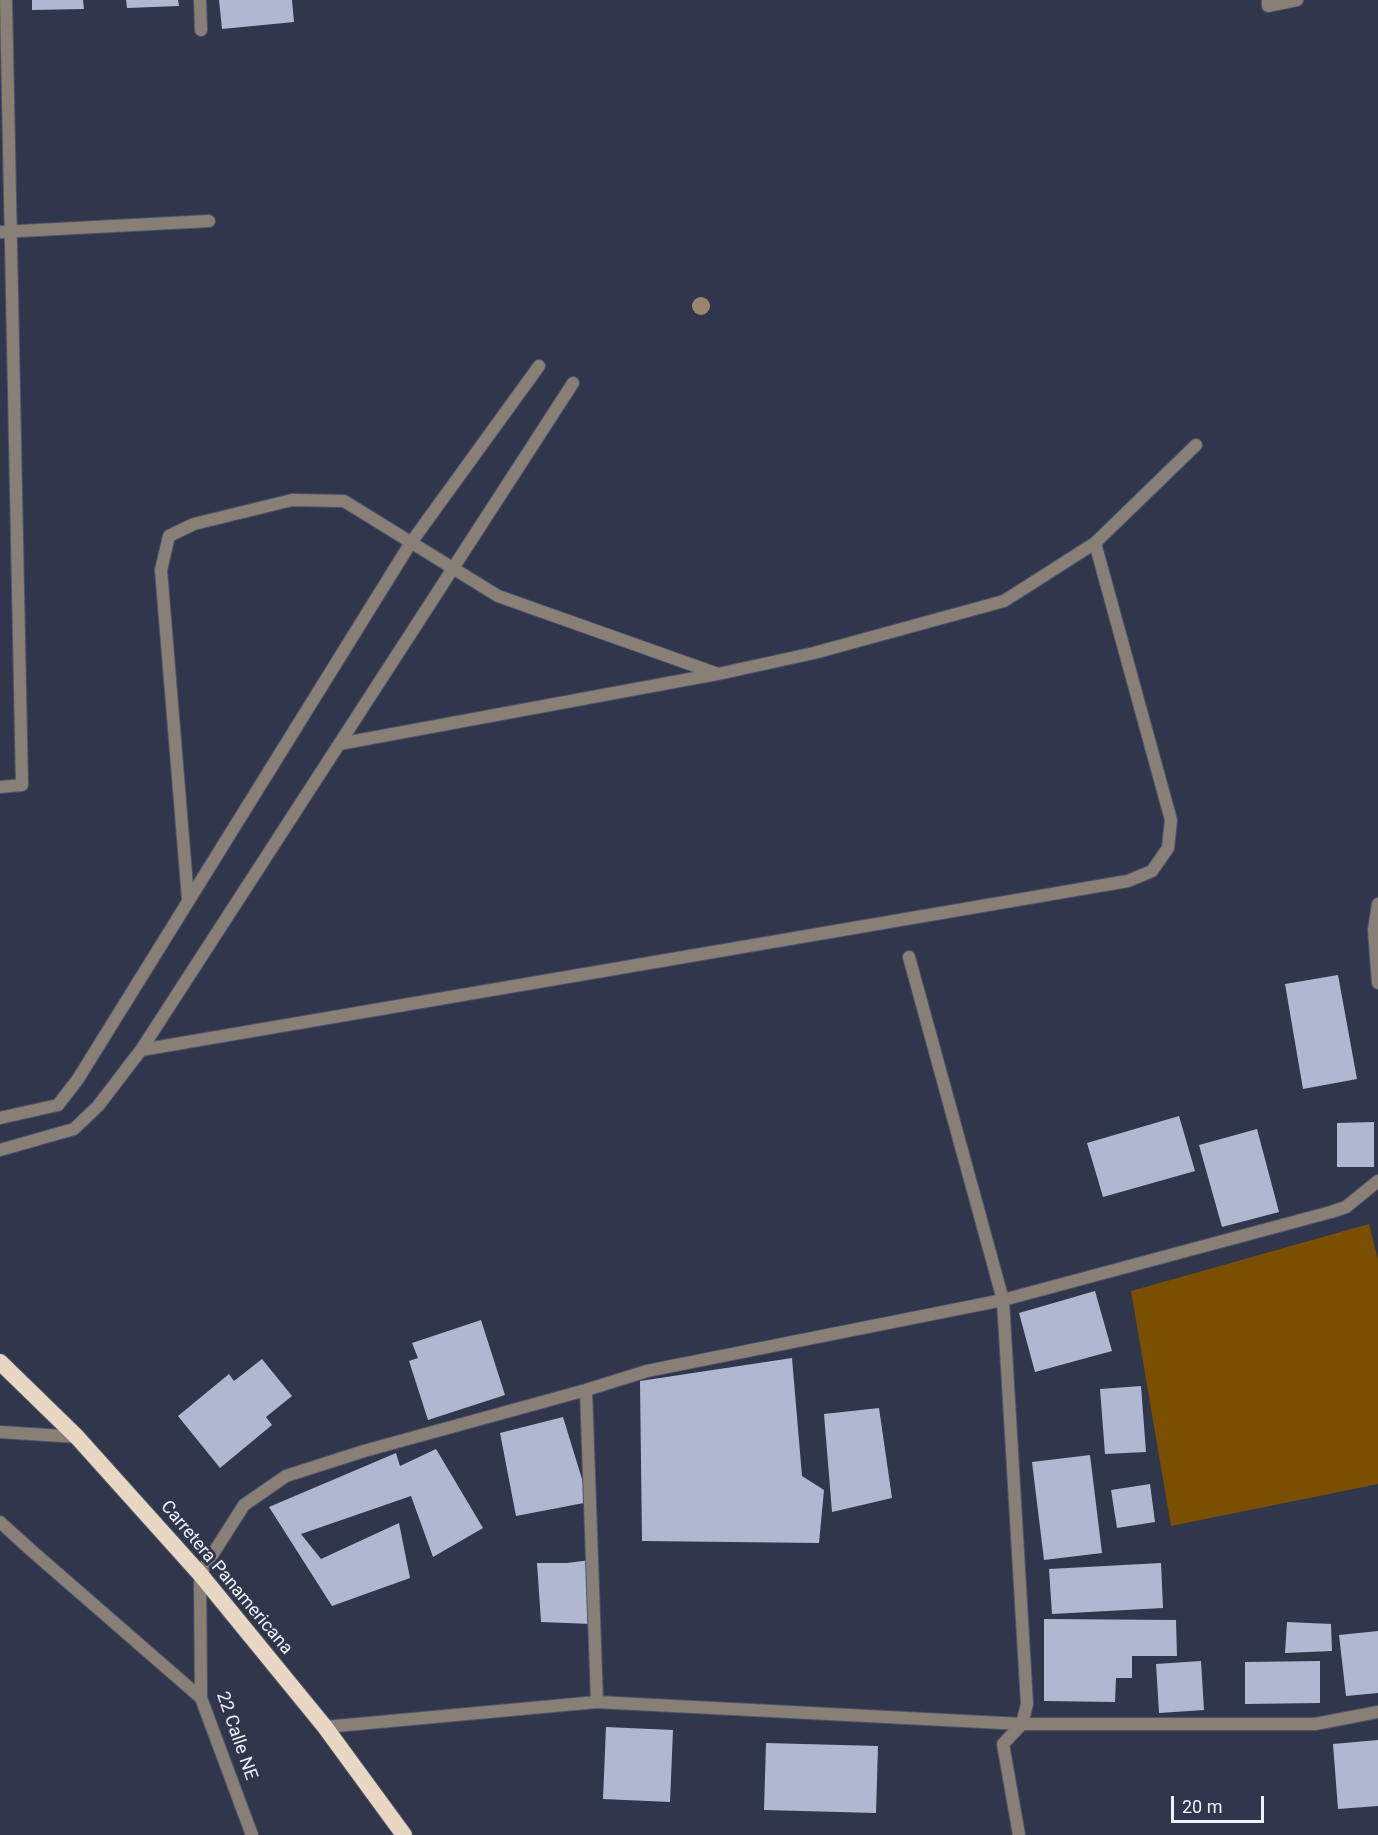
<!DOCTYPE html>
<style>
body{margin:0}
#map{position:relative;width:1378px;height:1835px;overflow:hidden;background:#30364b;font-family:Roboto,sans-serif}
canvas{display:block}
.scale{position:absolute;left:1171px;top:1796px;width:93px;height:27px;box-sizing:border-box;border:3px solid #eff2fd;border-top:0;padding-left:8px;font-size:18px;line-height:21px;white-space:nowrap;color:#eff2fd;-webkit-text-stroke:4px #30364b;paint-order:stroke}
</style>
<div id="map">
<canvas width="1378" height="1835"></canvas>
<div class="scale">20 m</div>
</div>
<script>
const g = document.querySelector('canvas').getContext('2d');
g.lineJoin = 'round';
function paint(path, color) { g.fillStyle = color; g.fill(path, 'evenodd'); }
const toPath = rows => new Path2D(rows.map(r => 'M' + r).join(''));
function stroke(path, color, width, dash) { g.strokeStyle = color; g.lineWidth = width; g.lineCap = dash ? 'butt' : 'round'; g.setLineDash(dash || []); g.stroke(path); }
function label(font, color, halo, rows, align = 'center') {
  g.font = font + ' Roboto,sans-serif'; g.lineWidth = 6; g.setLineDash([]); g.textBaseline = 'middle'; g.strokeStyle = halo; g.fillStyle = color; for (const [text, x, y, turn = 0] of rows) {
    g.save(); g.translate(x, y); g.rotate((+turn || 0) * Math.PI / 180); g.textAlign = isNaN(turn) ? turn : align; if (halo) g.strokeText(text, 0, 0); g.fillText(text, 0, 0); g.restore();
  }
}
paint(toPath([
 [1369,1224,1378,1259,1378,1484,1171,1526,1131,1291]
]), '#7b4f00');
paint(toPath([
 [32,0,83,0,84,9,32,10],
 [126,0,178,0,179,6,127,8],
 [219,0,292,0,294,22,222,29],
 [1338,975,1357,1079,1303,1089,1285,984],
 [1179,1116,1195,1171,1103,1197,1087,1143],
 [1374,1122,1374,1167,1337,1167,1337,1123],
 [1257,1129,1279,1212,1222,1227,1199,1145],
 [1095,1291,1112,1351,1035,1372,1019,1313],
 [481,1320,505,1395,428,1420,409,1361,418,1358,412,1343],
 [792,1358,802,1476,824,1490,819,1543,642,1541,640,1381],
 [262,1359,292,1396,266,1417,272,1425,220,1468,178,1416,229,1374,234,1381],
 [1141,1386,1146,1452,1105,1454,1100,1389],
 [879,1408,892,1498,832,1512,824,1414],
 [563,1417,589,1502,516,1516,500,1433],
 [436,1449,483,1528,433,1557,411,1496,301,1534,321,1559,399,1523,410,1578,332,1606,269,1507,396,1453,400,1466],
 [1090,1455,1102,1553,1044,1560,1032,1462],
 [1150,1484,1155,1522,1117,1528,1111,1490],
 [590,1560,592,1624,541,1622,537,1563,567,1563],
 [1161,1563,1163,1608,1052,1614,1049,1569],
 [1044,1619,1176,1620,1177,1656,1132,1656,1132,1678,1116,1678,1115,1702,1044,1701],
 [1287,1622,1331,1624,1332,1651,1285,1653],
 [1378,1631,1378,1693,1346,1696,1339,1635],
 [1201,1661,1204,1710,1159,1713,1156,1664],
 [1320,1661,1320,1703,1245,1704,1245,1662],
 [606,1727,673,1730,670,1802,603,1799],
 [1378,1740,1378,1806,1338,1809,1333,1744],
 [766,1743,878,1746,876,1813,764,1810]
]), '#b0b8d1');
const service = toPath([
 [339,744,717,674],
 [188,899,161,570,169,536,194,524,292,500,344,501,498,596,718,674,814,653,1004,601,1095,543,1196,445],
 [141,1050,1128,881,1152,871,1168,848,1171,820,1095,543],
 [0,1118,58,1105,78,1079,410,544,539,366],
 [0,1150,74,1129,98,1106,141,1050,573,383],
 [0,1522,32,1551,201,1698]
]);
const minor = toPath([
 [200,0,201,30],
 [1268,0,1268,6,1297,0],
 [0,232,209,221],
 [0,787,22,785,6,0],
 [1378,904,1374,930,1378,983],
 [909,957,1003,1300,1027,1704,1022,1724,1003,1744,1019,1835],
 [586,1390,597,1702],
 [325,1727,597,1702,1022,1724,1315,1724,1378,1712],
 [252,1835,201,1698,200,1574,244,1505,286,1476,364,1451,586,1390,647,1371,1003,1300,1331,1212,1346,1207,1378,1181]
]);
const tertiary = toPath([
 [0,1432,77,1437]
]);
const trunk = toPath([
 [0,1362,77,1437,200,1574,325,1727,404,1835]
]);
stroke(service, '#4f5467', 14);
stroke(minor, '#4f5467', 14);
stroke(tertiary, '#4f5467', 14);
stroke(trunk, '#4f5467', 18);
stroke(service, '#888077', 12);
stroke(minor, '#888077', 12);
stroke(tertiary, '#888077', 12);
stroke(trunk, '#e8d7c2', 16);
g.fillStyle = '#9c856f';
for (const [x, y] of [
 [701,306]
]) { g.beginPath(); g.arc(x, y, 9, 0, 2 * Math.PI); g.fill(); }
label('18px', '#eff2fd', '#30364b', [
 ["Carretera Panamericana",226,1578,50],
 ["22 Calle NE",236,1736,71]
]);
</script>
